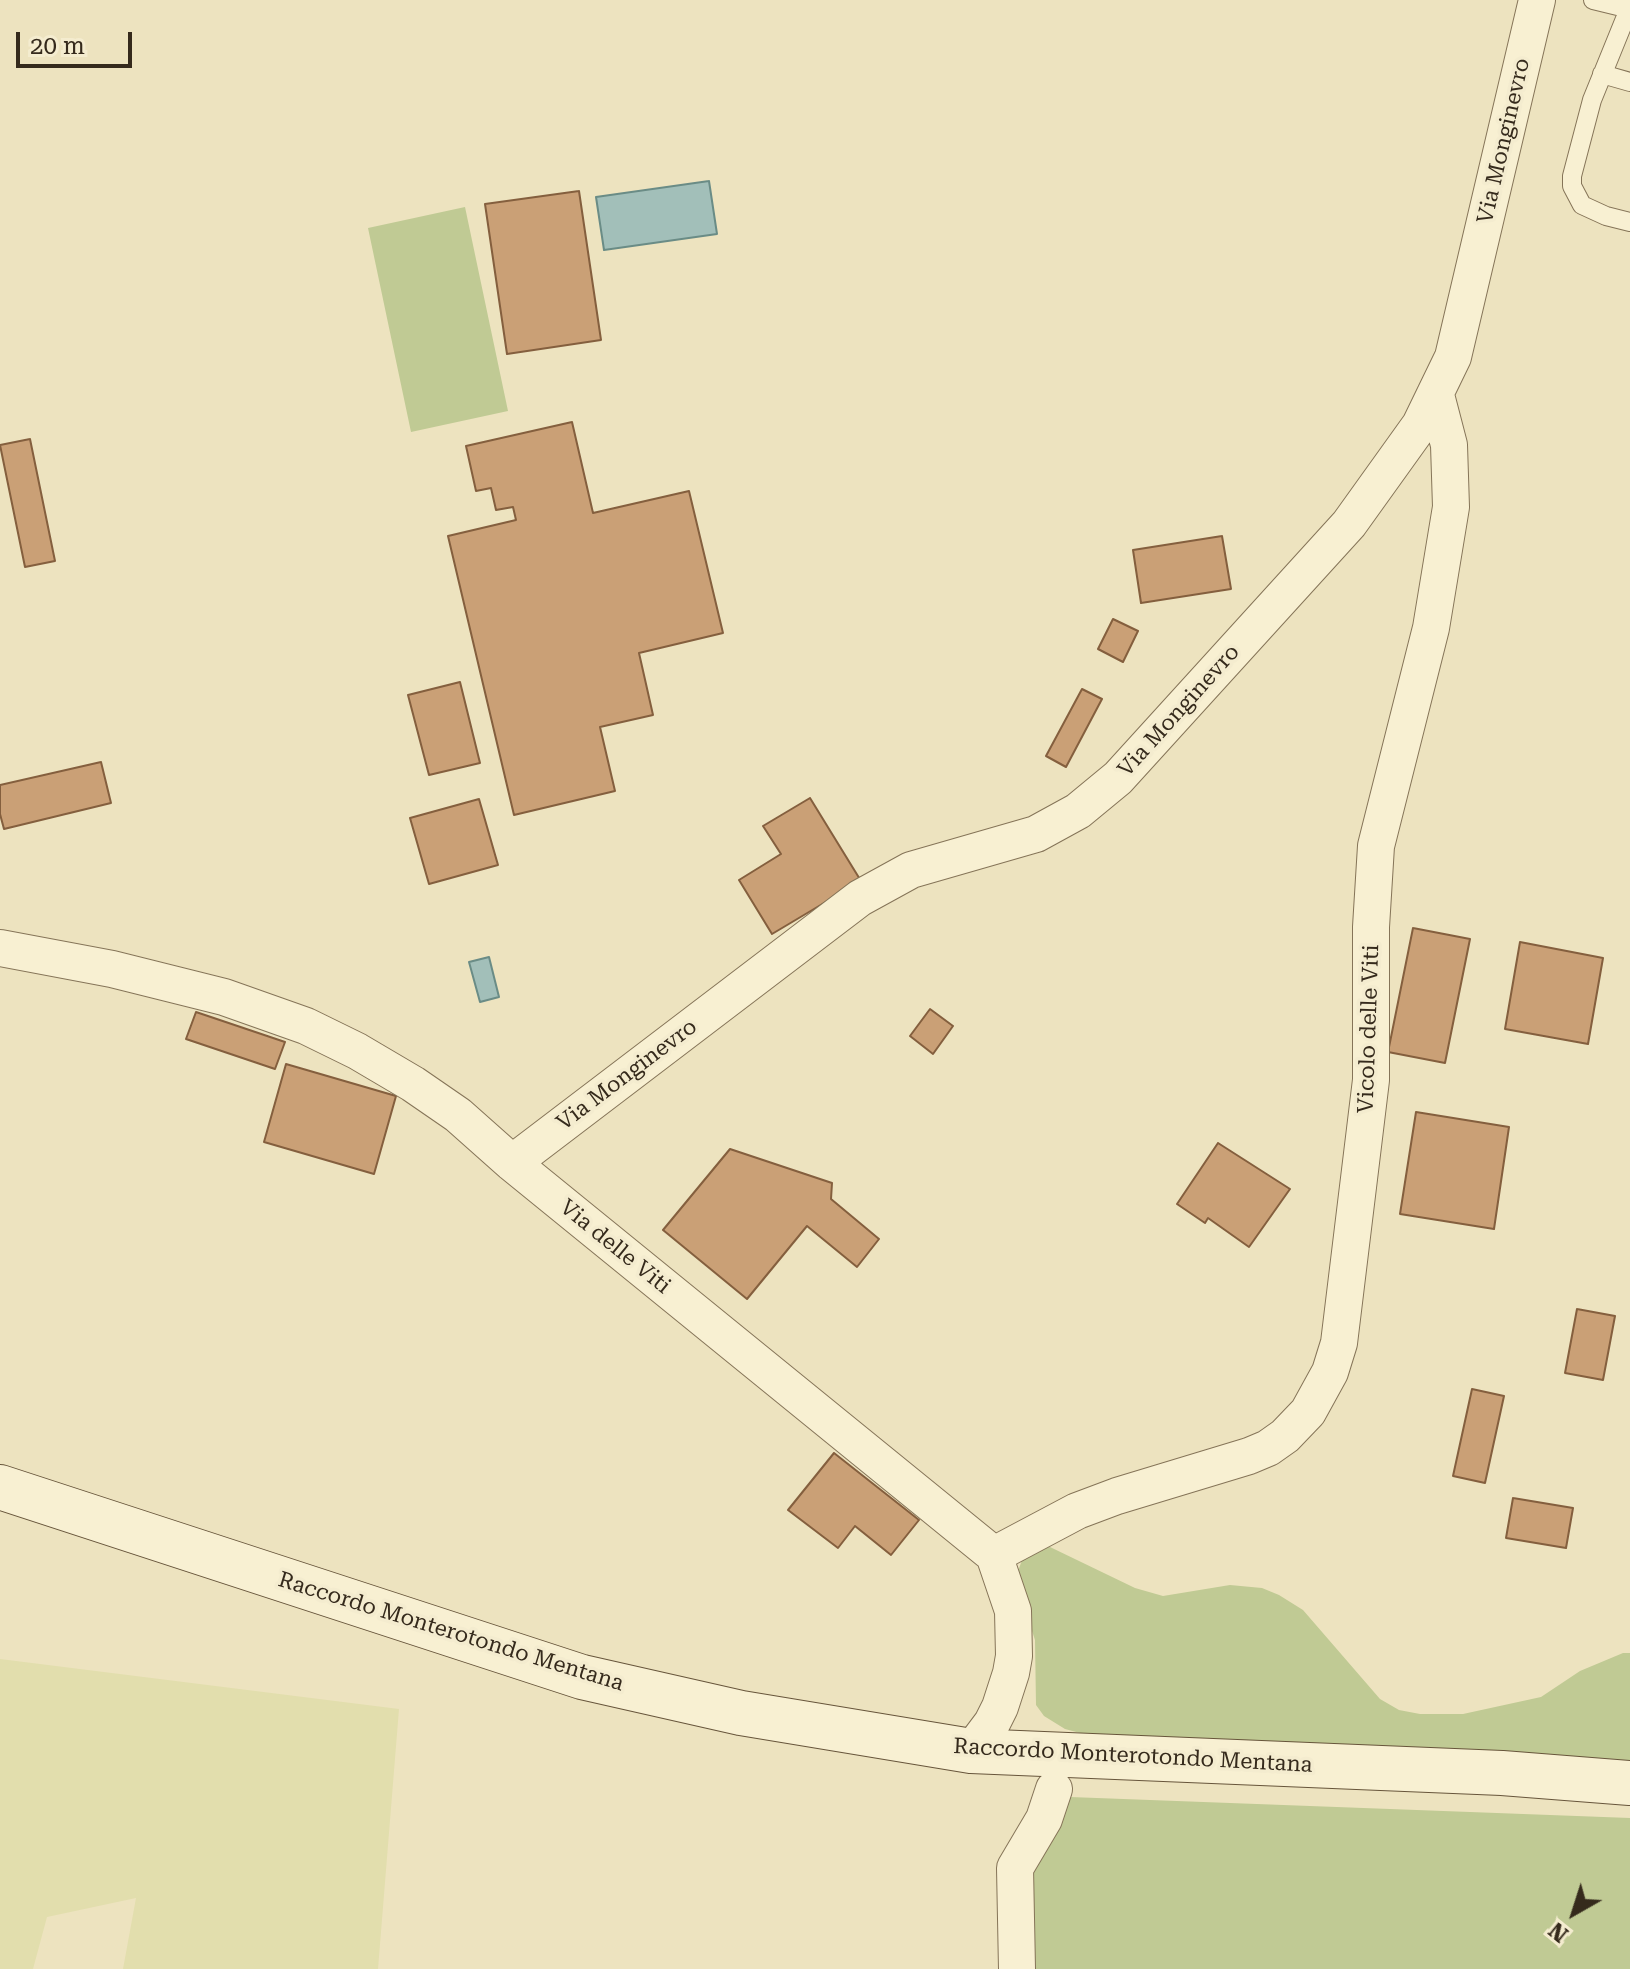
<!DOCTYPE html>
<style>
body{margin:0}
#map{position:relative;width:1630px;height:1969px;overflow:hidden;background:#ede3bf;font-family:"Roboto Serif",serif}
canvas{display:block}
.north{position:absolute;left:1534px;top:1873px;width:80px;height:80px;-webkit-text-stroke:6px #f4eccf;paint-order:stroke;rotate:219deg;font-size:22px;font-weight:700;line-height:32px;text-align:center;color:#352a1c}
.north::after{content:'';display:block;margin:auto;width:28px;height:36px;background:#352a1c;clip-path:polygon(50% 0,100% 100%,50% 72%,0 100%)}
.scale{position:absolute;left:16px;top:32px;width:116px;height:36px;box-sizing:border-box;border:4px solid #352a1c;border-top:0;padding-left:10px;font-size:24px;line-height:28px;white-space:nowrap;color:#352a1c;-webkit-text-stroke:6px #f4eccf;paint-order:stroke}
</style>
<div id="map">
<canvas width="1630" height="1969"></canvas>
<div class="north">N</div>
<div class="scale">20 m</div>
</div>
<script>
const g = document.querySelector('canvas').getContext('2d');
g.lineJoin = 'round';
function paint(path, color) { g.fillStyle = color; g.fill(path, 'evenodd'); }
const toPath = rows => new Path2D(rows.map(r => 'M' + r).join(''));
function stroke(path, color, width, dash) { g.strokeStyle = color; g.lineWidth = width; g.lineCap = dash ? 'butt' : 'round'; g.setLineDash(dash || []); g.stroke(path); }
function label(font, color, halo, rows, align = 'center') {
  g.font = font + ' "Roboto Serif",serif'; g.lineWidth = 7; g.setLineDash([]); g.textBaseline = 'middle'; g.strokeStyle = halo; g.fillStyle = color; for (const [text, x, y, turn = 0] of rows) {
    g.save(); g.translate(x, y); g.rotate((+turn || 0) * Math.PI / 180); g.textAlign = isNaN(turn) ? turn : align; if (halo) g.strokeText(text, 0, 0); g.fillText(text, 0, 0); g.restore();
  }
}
paint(toPath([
 [0,1659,399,1709,378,1969,123,1969,136,1898,47,1917,33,1969,0,1969]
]), '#e2dead');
paint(toPath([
 [465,207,508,411,411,432,368,228],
 [1050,1547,1135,1588,1163,1596,1230,1585,1262,1588,1279,1595,1303,1610,1380,1699,1399,1710,1420,1714,1463,1714,1541,1697,1580,1671,1623,1653,1630,1653,1630,1761,1099,1738,1065,1729,1044,1716,1036,1705,1035,1640,1015,1579,1024,1555,1035,1548],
 [1070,1797,1630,1818,1630,1969,1031,1969,1027,1864]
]), '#c0ca94');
const water = toPath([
 [709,181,717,234,604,250,596,197,709,181],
 [489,957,499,997,480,1002,469,962,489,957]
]);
paint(water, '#a2bfb9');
stroke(water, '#6a8c86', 2);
const building = toPath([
 [579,191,601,340,507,354,485,204,579,191],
 [572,422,593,513,689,491,723,633,639,653,653,715,600,727,615,791,514,815,448,536,516,520,513,507,496,510,491,488,476,491,466,446,572,422],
 [30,439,55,561,25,567,0,445,30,439],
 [1222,536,1231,589,1141,603,1133,550,1222,536],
 [1113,619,1138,631,1123,662,1098,649,1113,619],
 [460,682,480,763,429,775,408,695,460,682],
 [1082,689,1102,699,1066,767,1046,756,1082,689],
 [101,762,111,803,4,829,0,814,0,785,101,762],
 [810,798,861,881,772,934,739,880,781,854,763,826,810,798],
 [479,799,498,865,429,884,410,818,479,799],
 [1413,928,1470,939,1445,1063,1388,1052,1413,928],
 [1520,942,1603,958,1588,1044,1505,1029,1520,942],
 [930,1009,953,1026,933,1054,910,1036,930,1009],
 [196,1012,285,1042,275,1069,186,1039,196,1012],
 [286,1064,396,1096,374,1174,264,1142,286,1064],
 [1416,1112,1509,1127,1494,1229,1400,1214,1416,1112],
 [1218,1143,1290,1189,1249,1247,1208,1218,1205,1223,1177,1204,1218,1143],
 [730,1149,832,1183,831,1199,879,1239,857,1267,807,1226,747,1299,663,1230,730,1149],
 [1577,1309,1615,1316,1603,1380,1565,1373,1577,1309],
 [1472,1389,1504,1396,1485,1483,1453,1476,1472,1389],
 [834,1453,919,1520,891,1555,855,1526,838,1548,788,1510,834,1453],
 [1513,1498,1573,1508,1566,1548,1506,1538,1513,1498]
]);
paint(building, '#caa076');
stroke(building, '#845f3e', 2);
const lane = toPath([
 [1593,0,1630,9],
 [1629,9,1592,100,1572,176,1572,186,1582,205,1606,216,1630,222],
 [1602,74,1630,82]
]);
const street = toPath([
 [0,948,112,969,224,997,306,1026,357,1051,413,1084,458,1115,512,1163,994,1555,1013,1611,1014,1656,1011,1673,1000,1707,992,1723,971,1751],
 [512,1163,860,898,911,870,1036,834,1078,811,1118,778,1349,524,1420,425,1453,357,1537,0],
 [994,1555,1077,1511,1117,1496,1249,1456,1268,1448,1285,1436,1308,1412,1330,1372,1339,1343,1371,1080,1371,927,1376,846,1431,628,1451,507,1449,445,1436,395],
 [1017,1969,1015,1868,1044,1819,1054,1789]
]);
const secondary = toPath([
 [0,1487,582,1677,741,1713,971,1751,1502,1773,1630,1783]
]);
stroke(lane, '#857458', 20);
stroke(street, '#857458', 38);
stroke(secondary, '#67553b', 46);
stroke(lane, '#f8f0d2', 18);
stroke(street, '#f8f0d2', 36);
stroke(secondary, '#f8f0d2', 44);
label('22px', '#352a1c', '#f4eccf', [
 ["Via Monginevro",1504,141,-77],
 ["Via Monginevro",1179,711,-48],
 ["Vicolo delle Viti",1369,1029,-88],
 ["Via Monginevro",627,1075,-37],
 ["Via delle Viti",615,1247,39],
 ["Raccordo Monterotondo Mentana",451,1632,17],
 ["Raccordo Monterotondo Mentana",1133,1756,3]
]);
</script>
